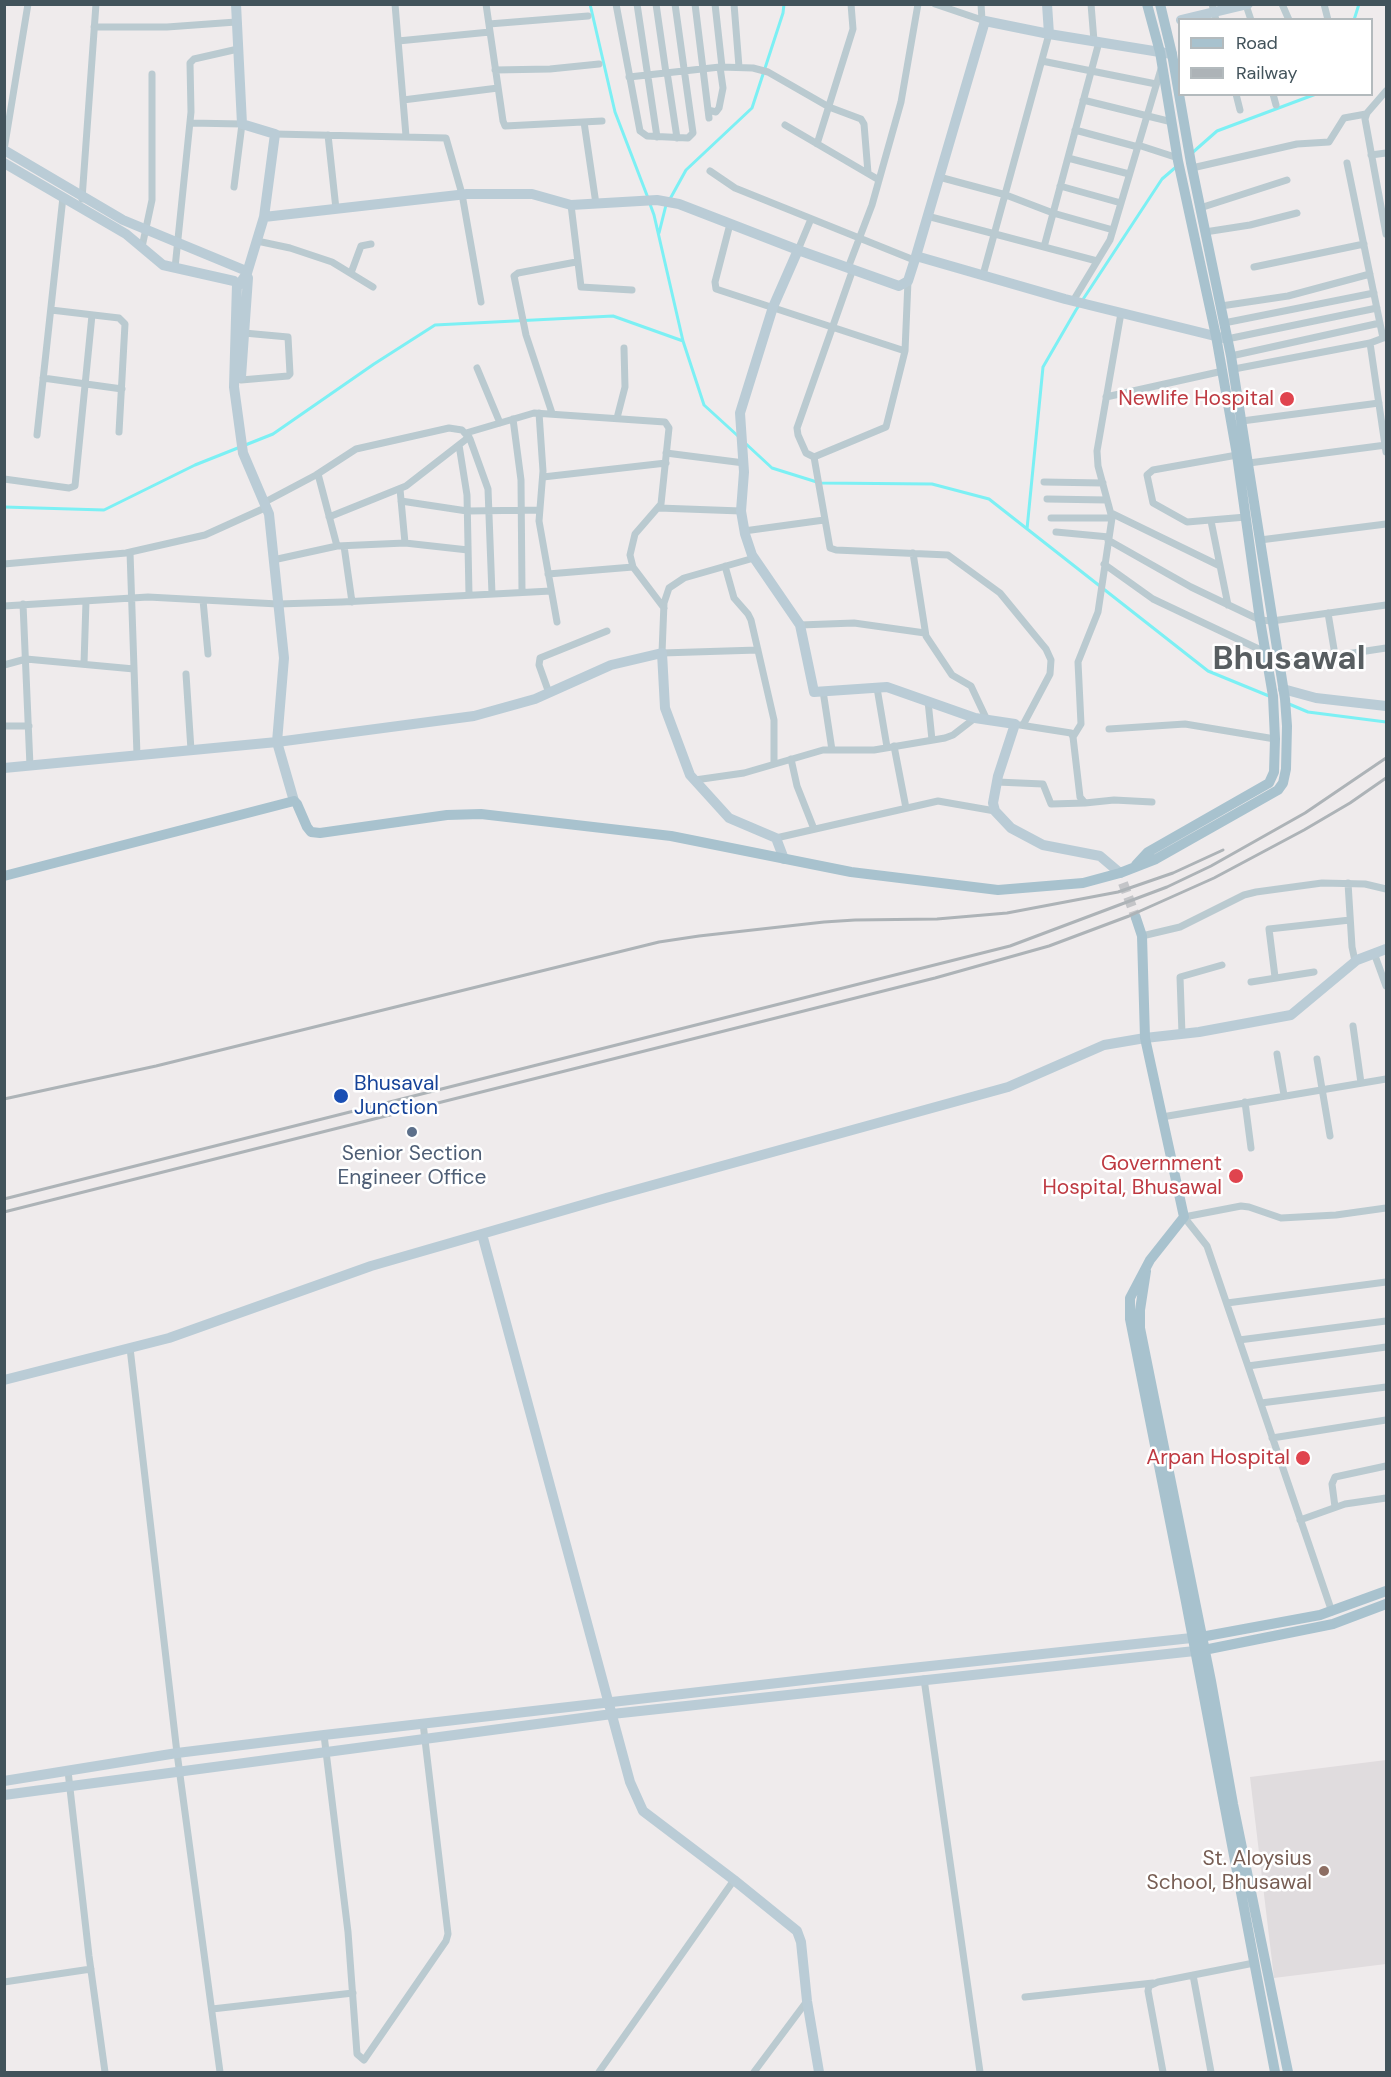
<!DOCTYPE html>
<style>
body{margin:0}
#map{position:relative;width:1391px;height:2077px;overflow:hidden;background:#efebec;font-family:"DM Sans",sans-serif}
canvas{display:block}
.frame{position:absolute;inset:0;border:6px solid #42535b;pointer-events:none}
.legend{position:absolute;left:1178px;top:18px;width:195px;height:78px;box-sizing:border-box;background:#fff;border:2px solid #b3babd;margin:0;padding:8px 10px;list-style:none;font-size:18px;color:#42535b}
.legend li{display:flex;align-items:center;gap:12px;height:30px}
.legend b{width:30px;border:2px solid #b3babd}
</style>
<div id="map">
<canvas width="1391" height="2077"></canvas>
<div class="frame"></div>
<ul class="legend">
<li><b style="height:8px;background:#a8c2ce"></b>Road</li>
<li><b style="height:8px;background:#adb3b7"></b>Railway</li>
</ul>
</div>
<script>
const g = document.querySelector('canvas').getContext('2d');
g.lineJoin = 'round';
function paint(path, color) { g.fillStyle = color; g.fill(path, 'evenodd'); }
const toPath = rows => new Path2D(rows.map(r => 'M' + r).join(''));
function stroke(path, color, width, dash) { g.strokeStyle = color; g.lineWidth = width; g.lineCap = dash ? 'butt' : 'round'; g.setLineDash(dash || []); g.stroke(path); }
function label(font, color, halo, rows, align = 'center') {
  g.font = font + ' "DM Sans",sans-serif'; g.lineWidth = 5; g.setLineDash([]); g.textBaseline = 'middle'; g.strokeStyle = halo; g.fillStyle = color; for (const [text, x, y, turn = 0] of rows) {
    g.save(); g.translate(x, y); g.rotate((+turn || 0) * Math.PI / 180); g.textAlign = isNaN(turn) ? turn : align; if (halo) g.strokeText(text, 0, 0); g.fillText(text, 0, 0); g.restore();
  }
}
paint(toPath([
 [1386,1760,1386,1964,1274,1978,1250,1777]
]), '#e0dcde');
stroke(toPath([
 [590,4,615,112,648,198],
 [1354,20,1359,4],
 [1192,153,1217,131,1316,94],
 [670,199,686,170,752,108,783,13,784,4],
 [650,204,654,215,683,341,704,405,738,436],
 [659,233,666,205],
 [745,443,772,468,820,483,932,484,989,499,1208,671,1269,696],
 [4,507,104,510,195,465,273,434,374,364,435,325,613,316,683,341],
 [1027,529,1043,367,1076,310,1162,179,1176,167],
 [1289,704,1308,712,1386,722]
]), '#7cf0f4', 3);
stroke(toPath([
 [1123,883,1136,918]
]), '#c4c5c8', 10, [10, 5]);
stroke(toPath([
 [395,4,406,136],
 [486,4,503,121,505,126,602,121],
 [616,4,640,131,647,136,688,138,693,133,675,4],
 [637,4,657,137],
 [656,4,666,73],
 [695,4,709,118],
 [715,4,722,67],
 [734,4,739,67],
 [935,4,985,21],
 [981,4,982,20],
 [1091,4,1094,41],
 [1212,4,1216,20],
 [1282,4,1289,20],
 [1324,4,1328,20],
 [1246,5,1251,20],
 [489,24,588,16],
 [94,27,167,27,236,22],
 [398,41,490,32],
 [1042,61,1156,84],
 [495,70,550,69,599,64],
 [667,72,677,138],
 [629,77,720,67,753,68,768,72,829,107,861,119,864,124,868,173],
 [1386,91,1367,113,1365,119,1386,234],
 [1236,94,1240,110],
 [1273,94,1276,105],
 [403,100,498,88],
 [1083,100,1172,122],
 [708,110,716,112,719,108,723,88,720,67],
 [584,122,596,204],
 [190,123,242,124,234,187],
 [785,125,879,180],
 [1075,130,1138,147],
 [275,134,446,138,462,194,481,302],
 [328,135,336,209],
 [817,144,853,29,851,4],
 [1138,145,1178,158],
 [4,150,28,4],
 [1371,155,1386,153],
 [1068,158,1129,174],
 [1347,163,1383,338],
 [1192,168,1297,144,1329,142,1344,118,1366,114],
 [710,171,735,188,914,260],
 [939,177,1006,195,1053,213,1113,230],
 [1060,186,1121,203],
 [82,199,96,4],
 [571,205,581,287,632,290],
 [1200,208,1287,180],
 [927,216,1097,261],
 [730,224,715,282,716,289,905,351],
 [1205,232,1250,225,1297,213],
 [257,241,290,248,332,262,373,287],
 [142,247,152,200,152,74],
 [1044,247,1099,42],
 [798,250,811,219],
 [1254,267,1364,244],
 [175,268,191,112,190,63,194,59,238,49],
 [848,268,872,205,901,102,918,4],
 [853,269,797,428,798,435,806,453,814,457,886,427,905,351,908,281],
 [351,273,361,246,371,244],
 [983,275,1049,34],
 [1073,301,1110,240,1161,69],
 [1221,306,1288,296,1370,274],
 [51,310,119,318,125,324,119,432],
 [1224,323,1374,293],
 [1227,339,1377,308],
 [1370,343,1386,452],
 [1231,356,1380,323],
 [477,368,500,423],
 [1234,369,1370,343,1386,337],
 [43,378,122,389],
 [241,380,288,376,290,374,288,337,244,333],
 [1106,397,1223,371],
 [539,413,543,471,539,521,557,622],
 [552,413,526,335,514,276,518,273,576,262],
 [617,418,625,387,624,348],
 [513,419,521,480,522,592],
 [1242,421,1379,403],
 [466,433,534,413,665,422,669,428,661,504,635,534,630,555,633,567,664,608],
 [37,435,63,197],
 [459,445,467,495,469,595],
 [666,453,744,463],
 [1237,455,1153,470,1147,475,1153,503,1187,522,1246,517],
 [814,457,830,548,836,550,948,555,1000,593,1046,649,1051,660,1050,674,1023,725],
 [1249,463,1386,445],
 [318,474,337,546],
 [543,477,666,463],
 [4,479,69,488,75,486,92,315],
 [1044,482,1103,483],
 [400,489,405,543],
 [1047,499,1107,500],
 [401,501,467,511,539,510],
 [265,502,316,475,356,449,449,428,462,430,470,439,488,489,492,594],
 [659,508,741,511],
 [1111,513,1220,566],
 [329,517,406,486,469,437],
 [1051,518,1112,518],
 [1211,521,1228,605],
 [744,531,824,520],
 [1056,532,1109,537],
 [1108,540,1191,587,1260,620,1272,621,1386,605],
 [1260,540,1386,524],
 [344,546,352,602],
 [130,552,137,755],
 [913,553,926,636,952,675,971,686,987,720],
 [754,558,684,578,669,588,664,603,662,653,758,650],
 [273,560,337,546,405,543,468,550],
 [4,564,126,553,205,535,267,507],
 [1104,564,1153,599,1265,652],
 [725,566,734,598,748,614,751,620,774,720,774,764],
 [548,574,633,567],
 [203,600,208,654],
 [23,604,30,766],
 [4,606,148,597,278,604,342,602,551,591],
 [1328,613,1335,655],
 [800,625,854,623,925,633],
 [84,664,86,601],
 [1280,664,1386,648],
 [4,665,26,659,134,669],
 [186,674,191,750],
 [877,688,887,747],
 [823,691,832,750],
 [549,693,539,665,540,658,607,631],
 [928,701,932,740],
 [1020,725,1071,733,1073,737,1080,797,1085,803,1114,800,1152,802],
 [4,726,29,726],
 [1109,729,1185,724,1275,739],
 [1073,737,1081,724,1078,662,1098,612,1112,518,1098,466,1097,451,1121,313],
 [894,746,906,808],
 [791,759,797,786,814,829],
 [695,780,744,773,823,750,874,750,945,738,953,735,975,718],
 [997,782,1043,784,1051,804,1085,803],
 [776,838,938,801,995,811],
 [1348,883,1352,947,1355,961],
 [1142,936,1180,927,1244,895,1256,892,1322,883,1365,884,1386,889],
 [1374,953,1386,986],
 [1275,977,1269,929,1350,920],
 [1251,982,1314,972],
 [1353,1026,1361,1083],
 [1182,1034,1180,977,1222,965],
 [1277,1054,1284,1095],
 [1317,1059,1330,1136],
 [1245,1102,1251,1148],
 [1162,1117,1386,1079],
 [1227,1303,1386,1282],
 [1239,1340,1386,1321],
 [130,1348,177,1753,220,2072],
 [1248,1366,1386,1347],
 [1261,1403,1386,1387],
 [1272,1438,1386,1420],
 [1335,1507,1332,1484,1335,1477,1386,1466],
 [1300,1520,1345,1504,1386,1498],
 [1332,1612,1207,1246,1184,1217,1241,1206,1249,1207,1281,1218,1336,1215,1386,1208],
 [924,1679,980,2072],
 [324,1735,348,1932,357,2054,364,2060,446,1941,448,1934,423,1723],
 [68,1771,89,1956,105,2072],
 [1193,1975,1211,2072],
 [4,1982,91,1969],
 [1025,1997,1153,1983],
 [212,2009,353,1993],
 [599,2072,734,1880],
 [754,2072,807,2001],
 [1163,2072,1148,1991,1149,1986,1158,1982,1254,1963]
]), '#bacad0', 7);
stroke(toPath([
 [236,4,242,124,275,134,264,217],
 [1047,4,1049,34],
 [1181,20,1248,4],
 [4,150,123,220,244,270,248,278,241,377],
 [4,163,126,234,163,265,234,281,237,284,234,387,243,453,269,514,284,658,277,742,294,801],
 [798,250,773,307,740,413,744,472,741,511,745,534,752,555,800,625,814,692,887,687,975,718,1015,724,998,776,993,803,995,811,1011,828,1043,845,1100,856,1120,873],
 [916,256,985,21,1049,34,1172,54],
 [238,286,247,273,264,217,467,194,532,194,571,205,657,200,679,204,798,250,899,286,908,281,916,256,1065,299,1223,338],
 [1283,689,1316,698,1386,706],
 [4,768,277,742,474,716,535,699,611,665,662,653,665,708,690,775,729,818,776,838,784,859],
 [482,1234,630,1782,643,1811,734,1880,797,1931,801,1942,807,2001,819,2072],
 [4,1380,169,1338,371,1266,606,1198,1008,1087,1104,1045,1145,1038,1199,1032,1291,1015,1357,960,1386,949],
 [4,1781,177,1753,324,1735,865,1673,1201,1637],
 [4,1795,612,1714,1204,1650]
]), '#baccd6', 10);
stroke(toPath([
 [1136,865,1148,852,1269,783,1274,772,1275,739,1273,696,1260,620,1237,455,1216,336,1178,161,1160,52,1147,4],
 [4,876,294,801,297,804,307,827,311,832,320,833,447,815,481,814,671,836,851,872,998,890,1083,883,1120,873,1156,859,1278,790,1283,783,1286,769,1287,726,1285,699,1231,356,1191,163,1172,54,1160,4],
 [1136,918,1142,936,1145,1038,1184,1217,1150,1260,1130,1298,1130,1319,1186,1602,1275,2072],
 [1146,1271,1140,1310,1140,1328,1211,1681,1233,1804,1288,2072],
 [1201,1637,1320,1615,1386,1591],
 [1204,1650,1333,1624,1386,1604]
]), '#a8c2ce', 10);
stroke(toPath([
 [4,1099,156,1066,659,942,699,936,824,922,855,920,937,919,1007,913,1118,892,1173,873,1223,850],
 [4,1199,1010,946,1167,887,1211,866,1305,813,1386,758],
 [4,1212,935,978,1049,946,1129,916,1214,878,1304,830,1350,803,1386,778]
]), '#adb3b7', 3);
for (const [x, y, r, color] of [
 [1287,399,8,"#e0444e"],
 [341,1096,8,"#1a4fb4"],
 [412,1132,6,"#5c6f8a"],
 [1236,1176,8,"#e0444e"],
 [1303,1458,8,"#e0444e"],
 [1324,1871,6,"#8d6e63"]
]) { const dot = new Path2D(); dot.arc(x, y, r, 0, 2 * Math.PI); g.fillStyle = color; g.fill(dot); stroke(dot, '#fff', 2); }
label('21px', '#be3a42', '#fff', [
 ["Newlife Hospital",1274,399],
 ["Government",1222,1164],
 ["Hospital, Bhusawal",1222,1188],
 ["Arpan Hospital",1290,1458]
], 'right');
label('21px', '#164399', '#fff', [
 ["Bhusaval",354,1084],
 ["Junction",354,1108]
], 'left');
label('21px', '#4e5e75', '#fff', [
 ["Senior Section",412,1154],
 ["Engineer Office",412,1178]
]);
label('21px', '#785e54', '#fff', [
 ["St. Aloysius",1312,1859],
 ["School, Bhusawal",1312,1883]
], 'right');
label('bold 33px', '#585e61', '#fff', [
 ["Bhusawal",1289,660]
]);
</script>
